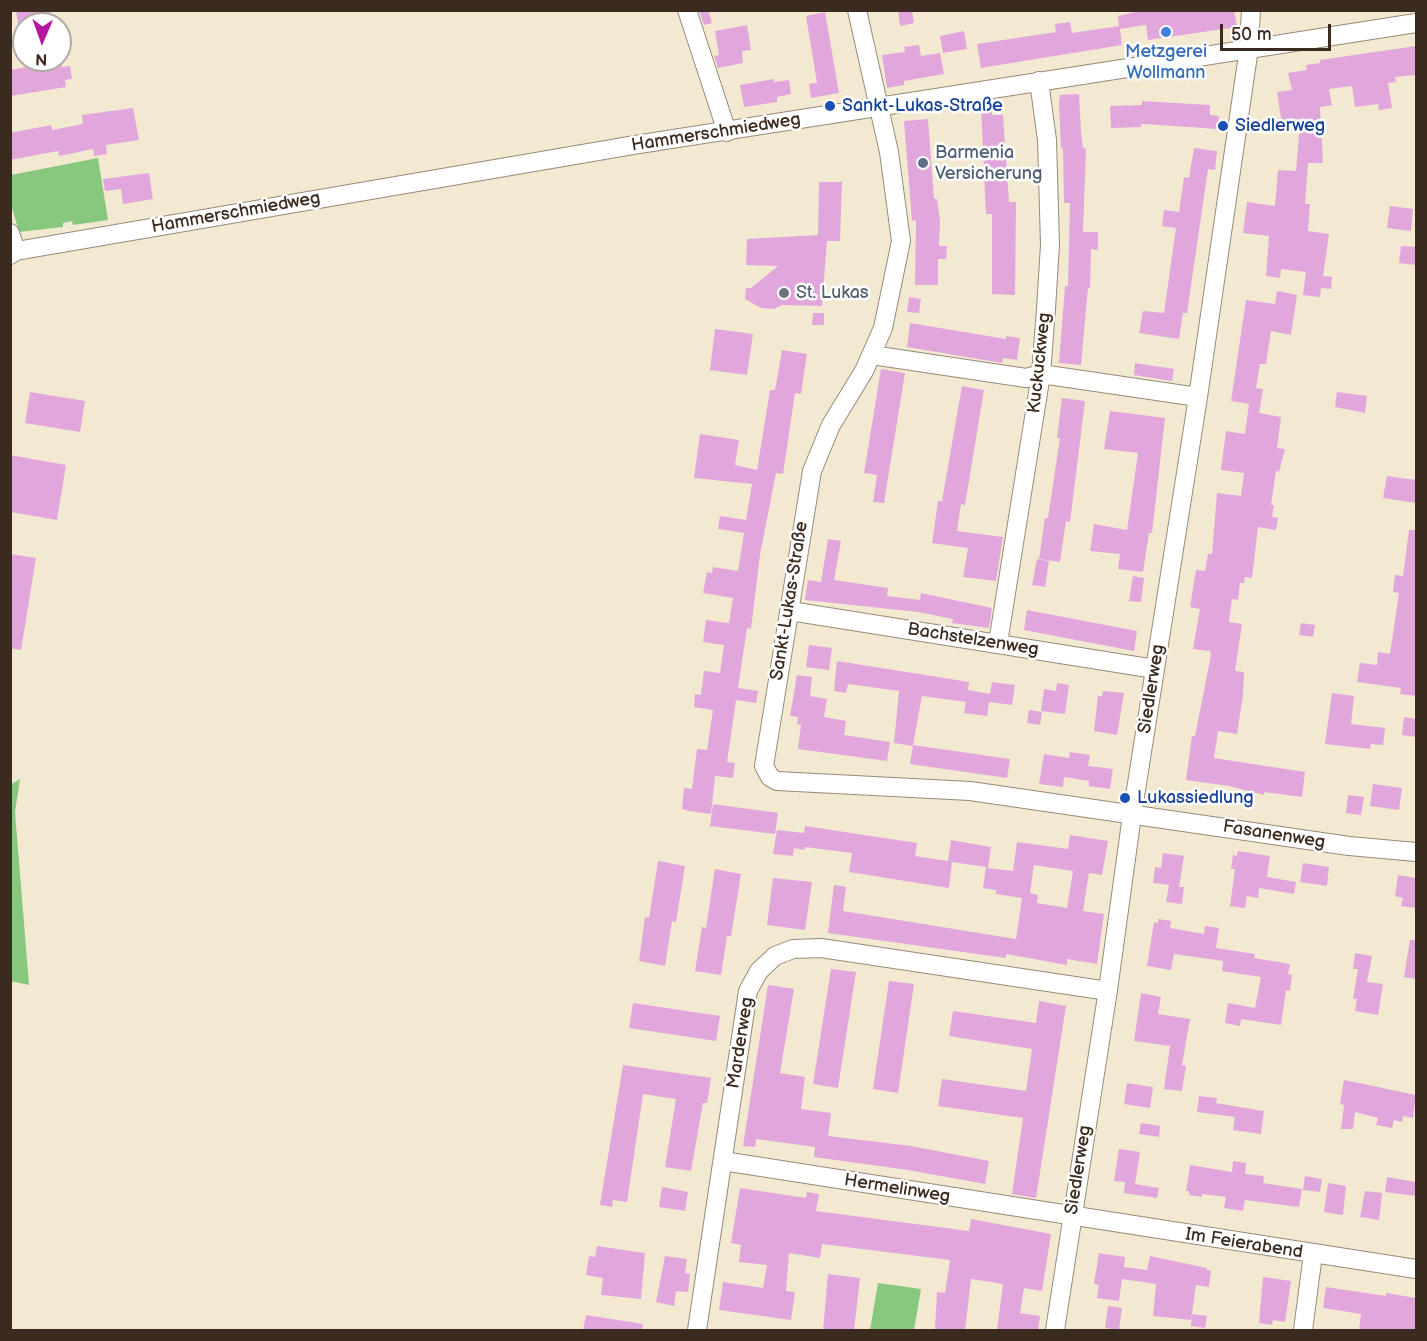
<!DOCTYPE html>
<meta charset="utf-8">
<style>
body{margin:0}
#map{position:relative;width:1427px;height:1341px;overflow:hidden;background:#f3e9d1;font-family:"Balsamiq Sans",sans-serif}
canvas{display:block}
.frame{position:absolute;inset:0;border:12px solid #3b2a1e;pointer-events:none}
.north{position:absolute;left:12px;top:12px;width:60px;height:60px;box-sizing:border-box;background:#fff;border:2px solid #b1aaa5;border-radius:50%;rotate:182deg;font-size:16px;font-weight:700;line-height:24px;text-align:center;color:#3b2a1e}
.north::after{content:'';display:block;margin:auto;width:21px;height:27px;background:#b5179e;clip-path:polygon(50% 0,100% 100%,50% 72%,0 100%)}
.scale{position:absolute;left:1220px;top:24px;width:111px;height:27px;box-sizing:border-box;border:3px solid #3b2a1e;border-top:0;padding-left:8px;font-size:18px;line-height:21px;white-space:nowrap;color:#3b2a1e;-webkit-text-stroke:4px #fff;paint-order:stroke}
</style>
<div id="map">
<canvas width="1427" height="1341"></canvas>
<div class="frame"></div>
<div class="north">N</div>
<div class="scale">50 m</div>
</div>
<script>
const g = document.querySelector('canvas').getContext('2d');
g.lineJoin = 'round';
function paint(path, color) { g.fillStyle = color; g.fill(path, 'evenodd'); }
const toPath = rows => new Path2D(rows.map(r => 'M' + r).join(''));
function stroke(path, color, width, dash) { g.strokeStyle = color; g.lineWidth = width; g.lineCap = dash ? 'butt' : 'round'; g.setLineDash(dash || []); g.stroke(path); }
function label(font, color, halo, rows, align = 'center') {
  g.font = font + ' "Balsamiq Sans",sans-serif'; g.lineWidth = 5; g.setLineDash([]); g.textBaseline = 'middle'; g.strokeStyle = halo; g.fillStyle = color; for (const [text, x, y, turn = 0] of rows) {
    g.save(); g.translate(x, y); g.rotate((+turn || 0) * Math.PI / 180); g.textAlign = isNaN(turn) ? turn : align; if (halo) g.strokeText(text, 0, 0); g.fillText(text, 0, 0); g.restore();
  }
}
paint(toPath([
 [98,158,108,220,73,225,72,221,63,223,63,227,19,232,11,204,11,175],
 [20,779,15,812,29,985,10,981,10,785],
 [878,1283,921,1289,914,1330,870,1330]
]), '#88c77e');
paint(toPath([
 [16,10,50,10,52,24,18,24],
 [699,10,708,10,712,23,704,25],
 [898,10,912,10,914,23,900,26],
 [1144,10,1234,10,1237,27,1148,40,1146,25,1120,29,1122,45,981,68,977,44,1056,32,1055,24,1070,22,1072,33,1119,26,1118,16],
 [825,12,839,93,811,98,809,84,817,83,806,16],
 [747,25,751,50,742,51,743,63,718,68,714,56,719,55,715,31],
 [964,31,967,49,943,53,940,36],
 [919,45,921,56,940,53,944,74,904,81,904,85,887,88,882,55,905,52,904,47],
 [1416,46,1416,75,1395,77,1396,82,1388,83,1392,108,1379,110,1378,104,1355,107,1352,86,1329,89,1332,105,1320,107,1323,163,1308,163,1305,204,1310,204,1308,231,1329,234,1323,276,1332,277,1331,289,1321,288,1320,297,1303,295,1306,272,1281,269,1280,278,1266,276,1269,236,1243,233,1247,202,1275,206,1278,170,1296,171,1300,122,1282,124,1277,92,1292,90,1288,73,1307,70,1306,65,1320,63,1320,60],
 [61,61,62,67,70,66,72,79,65,80,66,87,10,96,10,70],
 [774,79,774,82,789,80,791,94,777,97,777,102,744,107,740,85],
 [1079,94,1081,132,1083,148,1086,149,1083,232,1098,232,1098,250,1091,249,1090,288,1088,288,1081,365,1059,363,1065,286,1068,286,1070,203,1064,203,1063,148,1061,149,1059,104,1060,95],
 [1142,101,1210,105,1210,115,1219,116,1218,129,1145,124,1141,124,1141,127,1111,128,1110,106,1142,105],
 [981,106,992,106,992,115,1003,115,1009,202,1016,202,1015,295,992,294,992,214,986,214],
 [133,108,139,140,106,145,107,154,94,156,93,149,59,156,58,151,10,160,10,133,51,125,52,130,83,124,82,115],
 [928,119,934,199,937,199,940,221,939,246,947,246,946,259,938,259,938,285,915,285,916,220,912,221,904,121],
 [1194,148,1217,151,1215,170,1208,169,1187,313,1183,313,1179,339,1139,333,1143,311,1164,313,1176,228,1162,226,1164,210,1179,212,1184,177,1189,178],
 [149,173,153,199,123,204,121,189,105,191,103,179],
 [819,182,842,182,840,241,827,241,822,306,782,305,774,309,761,308,745,299,746,288,751,288,778,266,746,265,747,239,818,235],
 [1390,206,1413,209,1411,231,1387,228],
 [1401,246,1416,247,1416,265,1399,263],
 [1277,291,1297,295,1291,335,1271,331,1266,364,1260,364,1256,388,1263,389,1259,413,1281,417,1277,448,1285,449,1279,472,1276,471,1271,505,1274,505,1272,517,1278,518,1276,530,1258,527,1252,578,1245,577,1244,583,1240,583,1238,600,1232,599,1229,622,1242,624,1235,671,1244,672,1243,695,1237,734,1218,731,1214,758,1305,772,1302,797,1264,792,1264,795,1229,786,1186,780,1192,736,1195,736,1211,655,1210,651,1193,649,1200,609,1190,607,1196,570,1205,571,1208,554,1212,554,1217,493,1241,496,1244,473,1221,470,1226,431,1245,434,1249,404,1231,401,1246,300,1275,304],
 [909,297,921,299,919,313,907,312],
 [813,313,824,313,824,325,812,325],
 [910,323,1006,339,1006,336,1020,338,1017,360,1003,358,1002,363,907,347],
 [715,329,753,334,747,375,710,370],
 [782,350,807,354,801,394,795,393,783,474,776,473,760,555,751,629,747,628,738,688,758,691,756,703,736,700,727,762,735,763,733,778,715,776,711,814,689,811,682,809,684,788,692,789,697,749,707,750,713,710,694,707,695,694,701,695,704,671,720,673,724,645,703,642,706,620,729,623,733,598,703,593,707,572,712,573,713,567,738,571,744,533,718,529,720,516,746,520,752,484,694,478,700,434,739,440,735,465,757,470,770,390,775,390],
 [1135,363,1174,369,1172,381,1134,375],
 [881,369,905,373,884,503,873,502,877,475,864,473],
 [962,386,984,390,965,505,961,504,957,531,1003,537,996,581,963,577,968,548,932,543,938,501,942,501],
 [30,392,85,401,80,432,25,423],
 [1337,392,1367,396,1365,413,1335,407],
 [1062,398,1085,401,1070,522,1066,521,1060,562,1039,559,1045,518,1048,518,1060,438,1057,438],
 [1110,411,1165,418,1152,533,1149,533,1143,572,1118,569,1120,554,1090,551,1094,524,1127,530,1138,453,1104,449],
 [10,455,66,465,57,520,10,512],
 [1387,476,1416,480,1416,503,1383,498],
 [1409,530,1416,530,1416,696,1400,694,1401,688,1357,682,1360,663,1377,665,1378,652,1390,654,1399,593,1393,592,1395,575,1403,576],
 [828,539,841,541,834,580,888,588,887,596,920,600,921,593,992,608,989,628,952,623,953,619,918,612,805,600,808,580,821,582],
 [10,554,36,558,21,650,10,648],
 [1037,559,1049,561,1045,587,1032,585],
 [1133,576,1144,578,1141,602,1129,601],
 [1027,610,1137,631,1134,651,1024,630],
 [1301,623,1315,625,1313,637,1299,635],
 [809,645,832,648,829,670,806,667],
 [837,661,969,682,968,690,990,694,992,682,1015,685,1012,705,989,702,987,716,964,713,966,702,922,696,913,745,1010,759,1007,778,910,764,913,746,894,743,899,691,848,684,846,693,834,691],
 [797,675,812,677,810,696,827,699,824,717,846,721,844,735,890,742,887,761,798,749,801,725,797,724,798,717,790,716],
 [1057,683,1069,685,1065,714,1041,711,1044,689,1056,691],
 [1103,691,1124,693,1117,735,1094,731,1098,696,1102,696],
 [1332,693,1354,696,1351,724,1385,728,1383,745,1371,744,1370,749,1325,744],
 [1029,710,1042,712,1040,725,1027,723],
 [1404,717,1416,719,1416,737,1402,735],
 [1070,752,1090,755,1088,766,1113,769,1110,789,1089,786,1089,781,1064,777,1063,787,1039,784,1044,754,1069,758],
 [1373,784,1402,788,1399,810,1370,806],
 [1348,795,1364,797,1361,815,1346,813],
 [713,804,778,813,775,834,710,826],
 [805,826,917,843,915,856,948,861,951,840,991,847,988,868,1013,871,1017,842,1068,849,1070,835,1108,841,1102,875,1089,873,1083,911,1104,914,1097,964,1067,959,1067,965,1006,954,1006,958,828,933,834,885,846,887,843,911,1016,939,1022,898,996,894,996,890,983,888,986,867,952,862,949,888,849,872,852,853,805,847,804,850,794,848,793,856,773,854,777,830,804,833],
 [1034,865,1073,871,1067,908,1037,903,1038,895,1030,893],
 [1238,851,1270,856,1267,877,1296,882,1294,894,1259,888,1258,898,1247,896,1245,908,1230,906,1235,869,1231,869,1233,855,1237,856],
 [1163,853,1184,856,1179,887,1184,887,1182,904,1166,902,1169,885,1153,883,1155,867,1161,868],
 [658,861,685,866,676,922,672,921,665,966,639,961,645,917,649,918],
 [1303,863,1329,867,1327,886,1300,882],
 [715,869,741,874,731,936,727,936,721,975,695,971,702,927,706,928],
 [1398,875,1416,878,1416,908,1401,906,1403,898,1395,896],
 [773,878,812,882,805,930,767,925],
 [1158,919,1171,921,1170,928,1204,934,1205,926,1219,928,1216,948,1255,954,1254,958,1290,964,1288,974,1292,975,1290,991,1286,990,1281,1025,1241,1019,1240,1026,1225,1023,1228,1003,1255,1008,1261,977,1222,971,1223,961,1174,954,1171,970,1147,966,1154,922,1158,923],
 [1410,940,1416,940,1416,979,1404,977],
 [1355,953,1372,956,1367,982,1383,984,1378,1015,1355,1011,1357,999,1353,999,1358,969,1353,969],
 [831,969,856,972,838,1088,813,1084],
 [889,981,914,984,898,1093,873,1089],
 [768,985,794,989,780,1073,805,1077,801,1109,831,1113,828,1136,911,1146,989,1161,985,1184,908,1170,814,1157,815,1147,756,1139,755,1147,743,1146],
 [1141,993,1161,997,1158,1014,1190,1019,1182,1065,1186,1066,1182,1091,1164,1089,1170,1046,1134,1041],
 [1039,1001,1066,1006,1036,1198,1012,1194,1023,1118,938,1106,942,1079,1026,1091,1032,1049,949,1036,953,1011,1036,1023],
 [633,1003,720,1016,716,1041,629,1028],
 [623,1065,711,1078,707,1103,703,1103,691,1171,665,1167,676,1099,643,1094,627,1202,613,1200,612,1207,600,1205],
 [1344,1080,1416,1095,1413,1118,1403,1116,1402,1122,1394,1120,1392,1128,1376,1125,1378,1118,1355,1112,1353,1129,1341,1129,1344,1105,1340,1104],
 [1127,1083,1153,1087,1150,1108,1124,1104],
 [1199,1096,1217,1098,1216,1103,1264,1111,1261,1134,1233,1130,1235,1117,1197,1112],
 [1141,1123,1160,1126,1159,1137,1139,1134],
 [1119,1149,1140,1152,1135,1184,1159,1188,1157,1198,1124,1193,1125,1182,1114,1181],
 [1233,1161,1246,1163,1245,1174,1264,1176,1263,1183,1302,1189,1299,1207,1245,1200,1243,1211,1224,1208,1226,1197,1202,1194,1202,1197,1189,1195,1189,1191,1186,1191,1190,1165,1232,1172],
 [1305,1176,1322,1179,1320,1192,1303,1190],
 [1387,1177,1416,1182,1416,1196,1385,1192],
 [1328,1183,1346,1186,1343,1215,1324,1212],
 [662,1187,688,1192,685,1211,659,1207],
 [740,1188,806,1198,807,1192,819,1194,816,1211,969,1231,971,1219,1051,1234,1042,1291,1024,1288,1020,1313,1040,1316,1038,1330,997,1330,1003,1284,971,1279,965,1330,935,1330,937,1292,945,1293,950,1260,822,1244,820,1258,789,1253,786,1291,795,1292,791,1320,719,1310,723,1282,763,1288,767,1265,739,1262,741,1245,731,1243],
 [1365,1191,1382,1193,1379,1220,1360,1217],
 [597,1246,645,1253,641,1299,601,1295,603,1278,586,1275,589,1256,595,1257],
 [1099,1253,1125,1257,1124,1267,1147,1270,1150,1256,1207,1268,1207,1270,1211,1271,1209,1287,1196,1285,1191,1320,1153,1316,1156,1284,1122,1279,1119,1301,1097,1298,1099,1285,1094,1284],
 [665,1256,687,1259,685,1273,690,1274,688,1292,676,1291,674,1306,656,1302],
 [828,1274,860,1278,854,1330,823,1330],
 [1263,1277,1291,1281,1285,1322,1273,1320,1272,1325,1259,1323],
 [1326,1287,1386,1296,1386,1293,1416,1298,1416,1330,1359,1330,1361,1314,1323,1308],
 [1108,1306,1122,1308,1119,1330,1105,1328],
 [1192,1314,1207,1316,1205,1328,1191,1326],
 [586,1315,643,1324,642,1330,583,1330]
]), '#e1a7dd');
const minor = toPath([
 [687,10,727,132],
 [857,10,889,152,901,241,883,328,864,371,831,425,812,471,764,766,770,777,777,781,970,791,1349,846,1416,852],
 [10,233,16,251],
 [10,255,16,251,634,145,1416,23],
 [872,355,1026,378,1041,374,1198,397],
 [790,611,1155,669],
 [998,643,1041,374,1046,309,1050,245,1047,140,1039,81],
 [723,1161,1416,1269],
 [697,1330,748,991,759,971,775,956,793,949,821,948,1108,991],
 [1055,1330,1108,990,1132,815,1198,397,1249,48,1251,10],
 [1303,1330,1313,1254]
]);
stroke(minor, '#978a78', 20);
stroke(minor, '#fff', 18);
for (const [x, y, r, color] of [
 [1166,32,6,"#3f7fe0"],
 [830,106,6,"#1a4fb4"],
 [1223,126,6,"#1a4fb4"],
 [923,163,6,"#5c6f8a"],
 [784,293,6,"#6b7280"],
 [1125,798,6,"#1a4fb4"]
]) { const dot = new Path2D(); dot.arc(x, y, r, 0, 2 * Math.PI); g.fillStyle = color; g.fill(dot); stroke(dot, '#fff', 2); }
label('18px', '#366cbe', '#fff', [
 ["Metzgerei",1166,52],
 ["Wollmann",1166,73]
]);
label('18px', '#164399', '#fff', [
 ["Sankt-Lukas-Straße",842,106],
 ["Siedlerweg",1235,126],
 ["Lukassiedlung",1137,798]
], 'left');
label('18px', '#3b2a1e', '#fff', [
 ["Hammerschmiedweg",716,133,-9],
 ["Hammerschmiedweg",236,213,-10],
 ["Kuckuckweg",1040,363,-84],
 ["Sankt-Lukas-Straße",790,601,-81],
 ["Bachstelzenweg",973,640,9],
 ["Siedlerweg",1152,689,-81],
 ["Fasanenweg",1274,835,9],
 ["Marderweg",741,1043,-81],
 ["Siedlerweg",1079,1170,-81],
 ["Hermelinweg",897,1189,9],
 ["Im Feierabend",1244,1244,9]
]);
label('18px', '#4e5e75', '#fff', [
 ["Barmenia",935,153],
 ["Versicherung",935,174]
], 'left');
label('18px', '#5b616d', '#fff', [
 ["St. Lukas",796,293]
], 'left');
</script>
